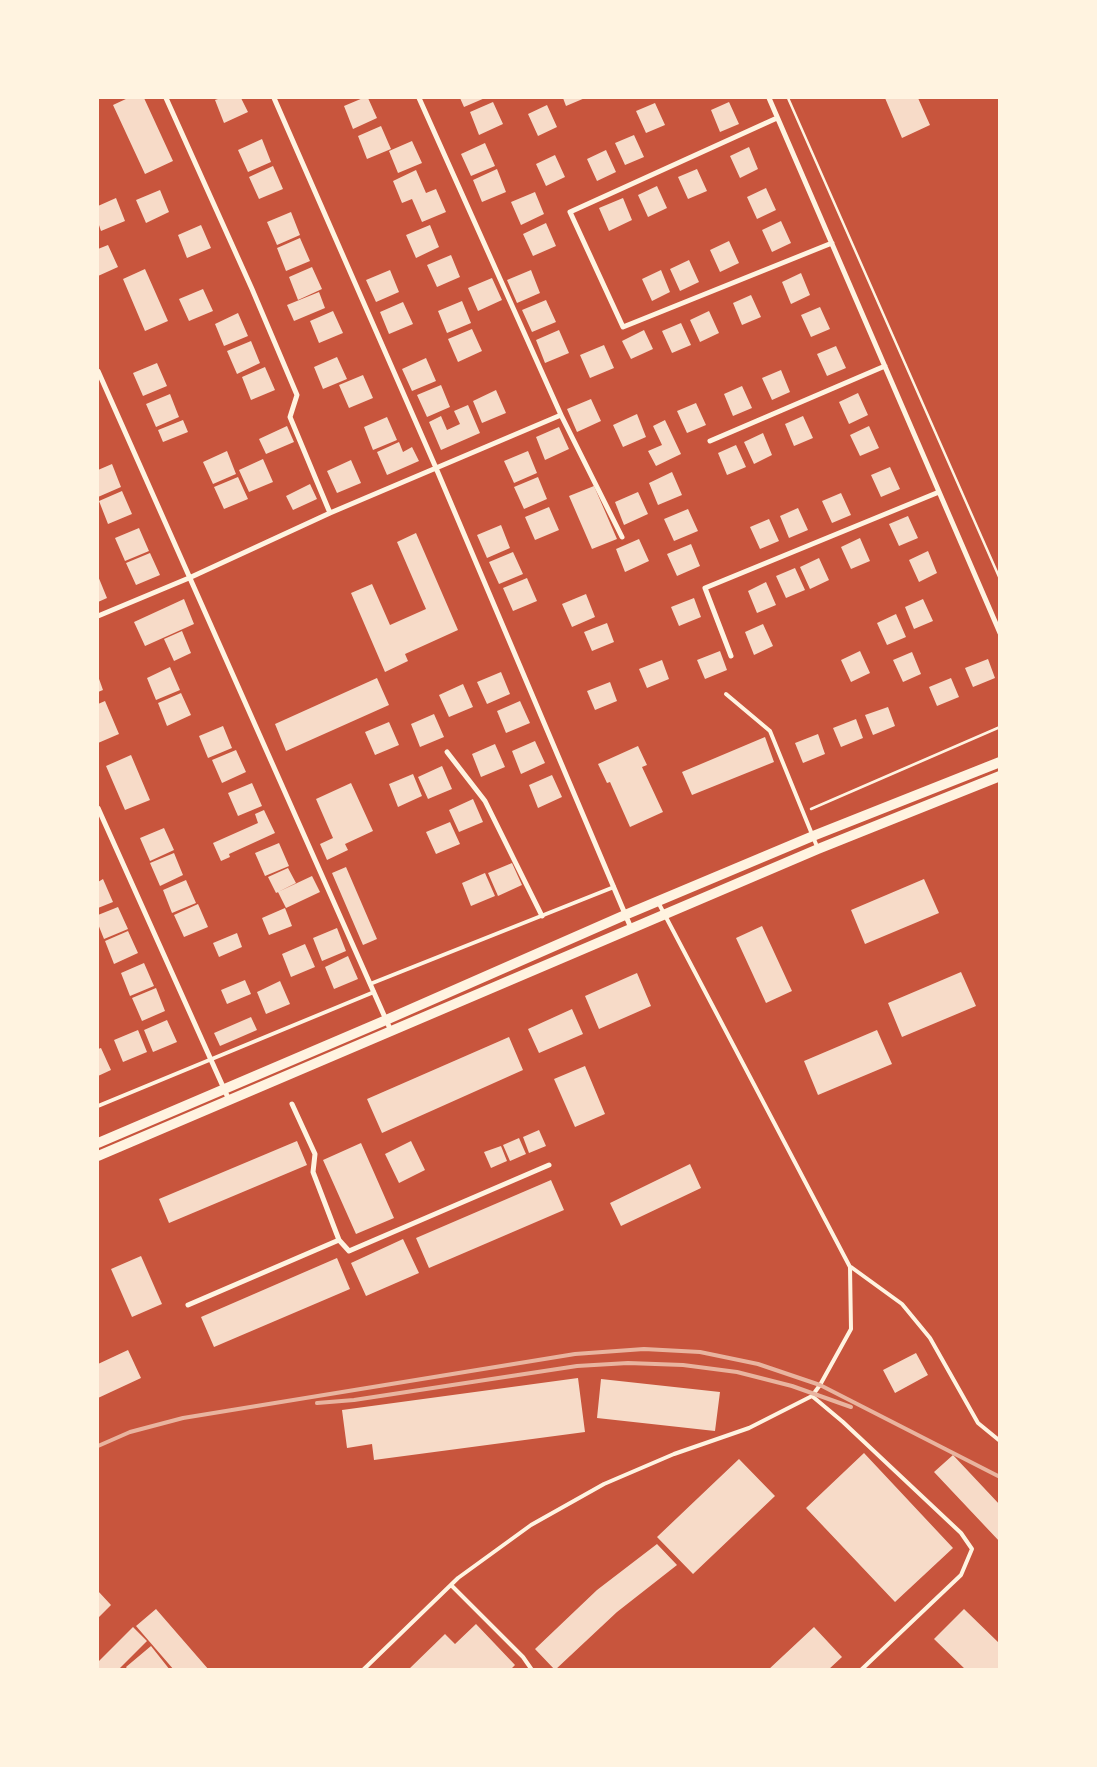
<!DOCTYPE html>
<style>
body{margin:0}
#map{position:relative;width:1097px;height:1767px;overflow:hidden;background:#c8553d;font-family:"Noto Sans",sans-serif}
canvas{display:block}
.frame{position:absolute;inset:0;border:99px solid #fff3e0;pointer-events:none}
</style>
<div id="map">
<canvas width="1097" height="1767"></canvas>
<div class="frame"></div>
</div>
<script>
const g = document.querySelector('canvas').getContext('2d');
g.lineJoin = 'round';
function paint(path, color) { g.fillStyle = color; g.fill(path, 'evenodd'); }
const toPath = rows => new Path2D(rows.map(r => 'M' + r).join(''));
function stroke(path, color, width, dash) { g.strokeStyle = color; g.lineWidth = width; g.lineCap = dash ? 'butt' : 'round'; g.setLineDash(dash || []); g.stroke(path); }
paint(toPath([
 [128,98,144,98,173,161,145,174,113,105],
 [221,98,241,98,248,112,224,123,215,100],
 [363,98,368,98,377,118,353,129,344,106],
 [460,98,485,98,464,107],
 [563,98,585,98,566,106],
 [885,98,918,98,930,125,902,138],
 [493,102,503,124,479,135,470,112],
 [729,102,739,124,720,132,711,110],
 [655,103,665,125,646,133,636,111],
 [547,105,557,127,538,136,528,114],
 [381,126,391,149,367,159,358,136],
 [634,135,644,157,625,165,615,143],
 [262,139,271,162,248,172,238,150],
 [412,141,422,163,398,173,389,151],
 [485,143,495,166,471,176,461,154],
 [749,147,758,169,740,178,730,156],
 [606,150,616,172,597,181,587,159],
 [555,155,565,177,546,186,536,164],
 [273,166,283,189,259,199,249,177],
 [497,169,506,192,482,202,473,180],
 [697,169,707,191,688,199,678,177],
 [416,170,426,193,436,189,446,212,422,222,412,199,402,203,393,181],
 [657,186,667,208,648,217,638,195],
 [766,188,776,210,757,219,747,197],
 [160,190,169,212,146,223,136,200],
 [535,192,544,214,521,225,511,202],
 [116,198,125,221,101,231,98,222,98,206],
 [623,198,632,220,609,231,599,208],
 [291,212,300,235,277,245,267,222],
 [781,221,791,243,772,252,762,230],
 [546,223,556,246,533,256,523,234],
 [201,225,211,248,187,258,178,235],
 [430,225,439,247,416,258,406,235],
 [300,238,310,261,286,271,277,248],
 [729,241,739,263,720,272,710,250],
 [108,245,118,267,98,276,98,249],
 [451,255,460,277,437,287,427,265],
 [689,260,699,282,680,291,670,269],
 [312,267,322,289,298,300,289,277],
 [145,269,168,321,145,331,123,279],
 [390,270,399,292,376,302,366,280],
 [531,270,540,293,517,303,507,280],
 [661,270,670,292,652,301,642,279],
 [801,273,810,295,791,304,782,282],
 [492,278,502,300,478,311,468,288],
 [203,289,213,311,189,321,179,299],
 [319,292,325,308,294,321,287,305],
 [751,295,761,317,742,325,733,303],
 [546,300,556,322,532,332,522,310],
 [462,301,471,323,447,333,438,311],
 [403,302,413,324,389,334,380,312],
 [820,307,830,329,811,337,801,315],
 [333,311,343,333,319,343,310,321],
 [709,311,719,333,700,342,690,320],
 [238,313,248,336,224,346,215,324],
 [681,323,691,345,672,353,662,331],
 [472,329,482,351,458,362,448,339],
 [559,330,569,353,545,363,536,340],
 [644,330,653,349,631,359,622,341],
 [251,341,260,363,237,374,227,351],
 [604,345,614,368,590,378,580,355],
 [836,346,846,368,827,376,817,354],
 [337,357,347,379,323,389,314,367],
 [426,358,436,381,412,391,402,369],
 [157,363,167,386,143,396,133,373],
 [265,367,275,390,251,400,242,377],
 [781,370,790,392,772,400,762,378],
 [363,375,373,398,349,408,339,385],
 [441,385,450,407,427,417,417,395],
 [742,386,752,408,733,416,724,394],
 [496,390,506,413,482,423,473,401],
 [858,393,868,415,849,424,839,402],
 [170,394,179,417,156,427,146,404],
 [591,399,601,421,577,432,567,409],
 [696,403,706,425,687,433,677,411],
 [468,405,480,433,441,450,429,422,441,416,447,430,460,424,454,411],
 [637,414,646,437,623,447,613,425],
 [803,416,813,438,794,446,785,424],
 [387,417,397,440,373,450,364,427],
 [183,420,188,432,163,442,158,430],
 [665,420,681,454,656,466,648,451,662,445,653,426],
 [287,426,294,442,266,454,259,439],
 [869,426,879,448,860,456,850,435],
 [559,427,569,449,545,460,536,437],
 [763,433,772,455,754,464,744,442],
 [399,442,403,452,412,447,419,461,387,475,377,452],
 [736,445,746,467,727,475,718,453],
 [227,451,236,474,213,484,203,462],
 [528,451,537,473,514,483,504,461],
 [263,459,273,482,249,492,239,470],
 [351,460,361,483,337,493,327,471],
 [112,464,121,487,98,497,98,470],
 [890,467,900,489,881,497,871,475],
 [672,472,682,495,658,505,649,483],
 [238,477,248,499,224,509,214,487],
 [538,477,547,499,524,509,514,487],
 [310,484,317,499,293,510,286,496],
 [594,486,617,539,592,549,569,496],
 [122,491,132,514,108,524,99,501],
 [638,492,648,514,624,525,615,502],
 [841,493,851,515,832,523,822,501],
 [549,507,559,530,535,540,525,517],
 [798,508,808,530,789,538,780,516],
 [688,509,698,531,674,541,664,519],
 [908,516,918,538,899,546,889,524],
 [769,519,779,541,760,549,750,527],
 [501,525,510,548,487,558,477,535],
 [139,528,149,551,125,561,115,538],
 [416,533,458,630,405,654,408,661,385,672,351,593,372,584,390,625,426,609,397,542],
 [860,538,870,561,851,569,841,547],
 [639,539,649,561,625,572,616,549],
 [691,544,700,566,677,576,667,554],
 [928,551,937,573,919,582,909,560],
 [513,552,523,574,499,584,489,562],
 [150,553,160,575,136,585,126,563],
 [819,558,829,580,810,589,800,567],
 [795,568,805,590,786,598,776,576],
 [98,576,107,598,98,602],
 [527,578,537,601,513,611,503,588],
 [766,582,776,605,757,613,748,591],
 [586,594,595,617,572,627,562,604],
 [694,598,701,617,679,626,671,607],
 [184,599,194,624,145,646,134,622],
 [923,599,933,621,914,629,905,607],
 [896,614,906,637,887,645,877,623],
 [607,623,614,642,592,651,584,632],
 [763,624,773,646,754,655,745,632],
 [182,631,191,653,174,661,164,639],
 [720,651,727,670,705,679,697,660],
 [860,651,870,673,851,682,841,660],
 [912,652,921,674,903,682,893,660],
 [988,659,995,678,973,687,965,668],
 [662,660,669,679,647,688,639,669],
 [170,667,180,690,156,700,147,678],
 [501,672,510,694,487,704,477,682],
 [98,676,103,690,98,692],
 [377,678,389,705,286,751,275,724],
 [951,678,959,697,937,706,929,687],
 [610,682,617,701,595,710,587,691],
 [463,684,473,707,449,717,439,695],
 [181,693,191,715,167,726,158,703],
 [105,701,119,734,98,743,98,704],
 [520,701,530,723,506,733,497,711],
 [888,707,895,726,873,735,865,715],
 [434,714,444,737,420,747,411,724],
 [856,719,863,738,841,747,833,728],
 [389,722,399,745,375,755,365,732],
 [223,726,232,748,208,758,199,736],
 [818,734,825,754,803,763,795,743],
 [765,737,774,762,692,795,682,772],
 [535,741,545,763,521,774,512,751],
 [495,744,505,767,481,777,472,754],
 [638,746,647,765,642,767,663,812,630,827,610,782,607,783,598,764],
 [236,750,246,772,222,783,212,760],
 [131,755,150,800,125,810,106,766],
 [442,766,452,789,428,799,418,777],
 [413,774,422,796,398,807,389,784],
 [552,775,562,797,538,808,529,785],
 [252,783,262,806,238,816,228,793],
 [351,783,373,831,345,844,348,850,327,860,320,844,333,838,316,799],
 [473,799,483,822,459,832,449,810],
 [264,810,275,833,229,854,230,857,221,861,213,843,258,823,255,814],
 [450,822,460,844,436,854,426,832],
 [164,828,174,850,150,861,140,838],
 [279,843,289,866,265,876,255,853],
 [174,853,183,875,160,886,150,863],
 [512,863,522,885,498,896,488,873],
 [346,867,377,939,363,945,332,873],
 [288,868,296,883,276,893,268,877],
 [485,873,495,896,471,906,462,883],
 [312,876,320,892,286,908,278,892],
 [103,879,113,902,98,908,98,882],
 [924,879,939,913,865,944,851,910],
 [186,880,196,903,172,913,163,890],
 [198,904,208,927,184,937,174,915],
 [118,907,128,929,104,939,98,924,98,915],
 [285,908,292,926,269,935,262,918],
 [762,926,792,991,766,1003,736,938],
 [337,928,346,951,322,961,313,938],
 [128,931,138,953,114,964,105,941],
 [237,933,242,947,219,957,213,943],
 [305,944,315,967,291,977,282,954],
 [348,956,358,979,334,989,325,967],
 [144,963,154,986,130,996,121,973],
 [961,972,976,1006,902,1037,888,1003],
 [637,973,651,1006,599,1029,585,996],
 [245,980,251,994,227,1004,221,990],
 [280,981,290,1004,266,1014,257,992],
 [156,988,165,1011,142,1021,132,998],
 [572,1009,583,1034,539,1053,528,1029],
 [251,1017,257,1030,220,1046,214,1033],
 [167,1020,177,1042,153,1052,144,1030],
 [138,1030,147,1052,123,1062,114,1040],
 [877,1030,892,1064,818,1095,804,1061],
 [509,1037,523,1070,382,1133,367,1099],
 [101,1048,111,1070,98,1076,98,1049],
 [585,1066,605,1114,575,1127,554,1079],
 [539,1130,546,1146,529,1153,523,1137],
 [519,1138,526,1154,510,1161,503,1145],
 [297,1141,307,1165,169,1223,159,1199],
 [411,1141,425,1170,399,1183,385,1154],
 [361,1143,394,1218,356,1234,323,1160],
 [501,1146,507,1161,491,1168,484,1152],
 [690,1164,701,1188,621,1226,610,1203],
 [551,1180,564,1210,429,1268,416,1238],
 [403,1239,419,1273,366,1296,351,1263],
 [141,1256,162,1304,132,1317,111,1269],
 [337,1258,350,1289,214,1347,201,1317],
 [128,1350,141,1378,98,1398,98,1364],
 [916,1353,928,1375,895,1393,883,1370],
 [578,1378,585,1432,374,1460,372,1444,347,1448,342,1410],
 [601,1379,720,1392,715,1431,597,1418],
 [864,1453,953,1548,895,1602,806,1508],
 [953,1455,1000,1505,1000,1542,934,1472],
 [739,1459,775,1496,693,1574,657,1537],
 [657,1544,677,1565,617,1612,555,1670,535,1649,597,1590],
 [98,1591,111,1605,98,1618],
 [156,1609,209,1670,174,1670,136,1626],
 [964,1609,1000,1644,1000,1670,966,1670,934,1639],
 [476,1624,515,1665,510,1670,408,1670,445,1634,455,1644],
 [133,1627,147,1641,118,1670,98,1670,98,1662],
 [814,1627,842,1657,828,1670,768,1670],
 [151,1646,170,1670,128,1670,126,1667]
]), '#f7dbc8');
stroke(toPath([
 [788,98,1000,579],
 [811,809,1000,727]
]), '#fff3e0', 2.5);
stroke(toPath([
 [726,694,770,731,818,849],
 [370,984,614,887],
 [98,1106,374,992],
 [851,1267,902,1304,930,1338,978,1423,1000,1441],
 [812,1396,843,1422,961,1533,972,1549,961,1575,861,1670],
 [451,1585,523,1657,532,1670],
 [363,1670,458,1578,531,1525,604,1484,674,1454,749,1428,812,1396,820,1385,851,1329,850,1267,658,902]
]), '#fff3e0', 4);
stroke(toPath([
 [166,98,252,289,297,395,290,417,330,513],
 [274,98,436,468,631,928],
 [419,98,561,415,622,537],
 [769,98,1000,633],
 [777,118,570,212,623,327,832,243],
 [98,371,391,1031],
 [710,441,885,366],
 [98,616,189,578,330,513,561,415],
 [731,656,705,588,939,492],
 [447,752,485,801,542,916],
 [98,808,229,1100],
 [292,1104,315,1154,313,1172,339,1240,349,1251,549,1165],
 [188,1305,339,1240]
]), '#fff3e0', 5);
stroke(toPath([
 [98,1143,386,1020,625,915,813,836,1000,762],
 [98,1156,818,849,1000,776]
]), '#fff3e0', 10);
stroke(toPath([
 [317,1403,354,1400,577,1366,628,1363,683,1365,737,1372,792,1386,851,1407],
 [98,1446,130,1432,183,1418,575,1354,644,1349,700,1352,758,1364,820,1385,1000,1477]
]), '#e9b49f', 4);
</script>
